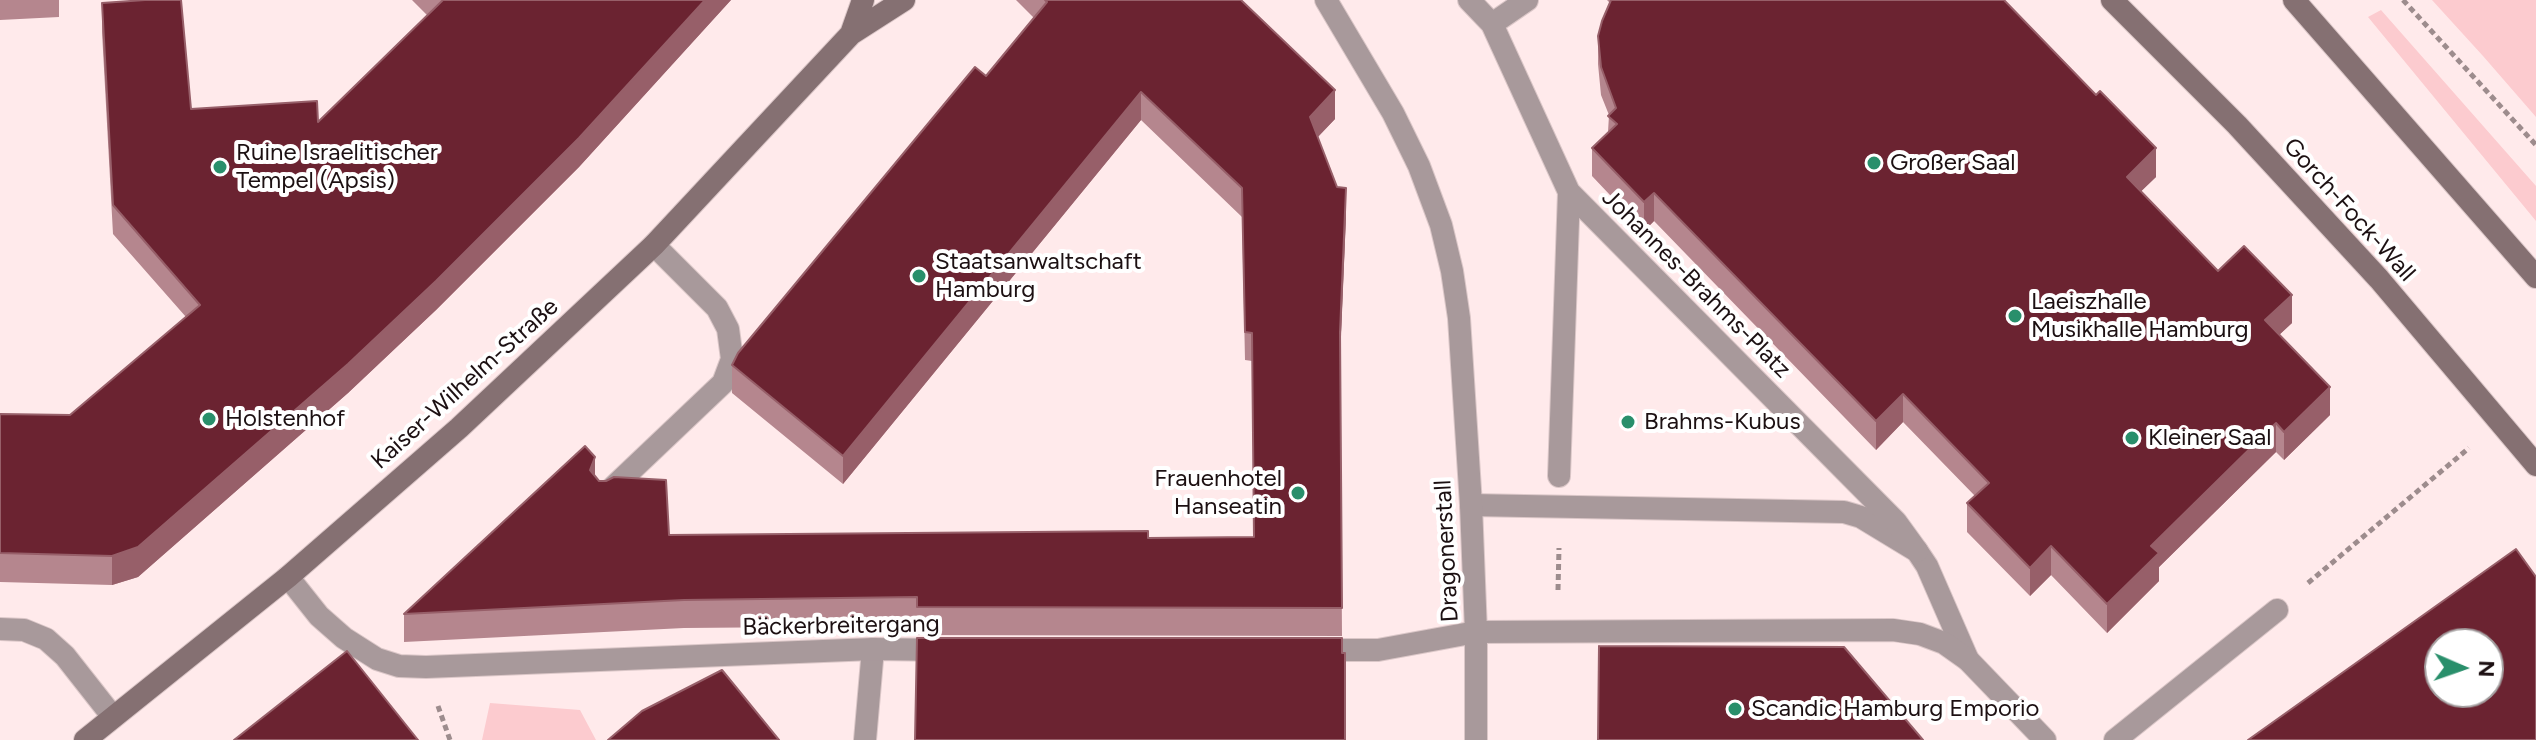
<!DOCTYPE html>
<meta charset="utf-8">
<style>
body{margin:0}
#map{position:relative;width:2536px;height:740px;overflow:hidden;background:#ffeaeb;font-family:Figtree,sans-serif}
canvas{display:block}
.north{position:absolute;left:2424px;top:628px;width:80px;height:80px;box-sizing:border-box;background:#fff;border:2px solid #a49fa0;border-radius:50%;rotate:92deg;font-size:22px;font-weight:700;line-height:32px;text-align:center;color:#1c1012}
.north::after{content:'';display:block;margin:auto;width:28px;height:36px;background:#298f6b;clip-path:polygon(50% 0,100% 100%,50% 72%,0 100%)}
</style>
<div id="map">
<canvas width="2536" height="740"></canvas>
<div class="north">N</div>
</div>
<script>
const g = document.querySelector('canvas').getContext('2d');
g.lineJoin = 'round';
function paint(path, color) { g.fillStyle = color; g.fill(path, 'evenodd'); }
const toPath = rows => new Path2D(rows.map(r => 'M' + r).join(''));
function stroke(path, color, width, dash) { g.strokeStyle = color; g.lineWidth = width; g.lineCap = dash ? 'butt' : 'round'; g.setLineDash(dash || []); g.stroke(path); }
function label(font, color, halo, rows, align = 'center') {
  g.font = font + ' Figtree,sans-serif'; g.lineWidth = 8; g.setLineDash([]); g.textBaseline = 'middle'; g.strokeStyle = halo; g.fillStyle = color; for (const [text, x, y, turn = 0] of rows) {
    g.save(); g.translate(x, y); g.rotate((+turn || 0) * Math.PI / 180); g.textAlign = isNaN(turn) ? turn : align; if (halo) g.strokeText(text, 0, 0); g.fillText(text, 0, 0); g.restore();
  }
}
paint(toPath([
 [2432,0,2536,0,2536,117,2483,56],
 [2381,10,2536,186,2536,221,2368,17],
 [490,703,580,710,596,740,482,740]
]), '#fccbcf');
const service = toPath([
 [604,496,723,383,732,359,728,329,717,308,654,245],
 [1471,505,1844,512,1861,517,1917,551,1927,566,1968,660],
 [865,740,873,649],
 [2115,740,2277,610]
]);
const pedestrian = toPath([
 [1469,0,1492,24,1569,192,1896,522,1917,551],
 [1492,24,1527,0],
 [1559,476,1569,192]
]);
const minor = toPath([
 [288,577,319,616,344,638,377,659,399,666,426,667,873,649,944,650],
 [0,629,24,630,46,639,65,656,113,717],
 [1314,650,1378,650,1476,632,1893,630,1920,634,1944,643,1968,660,2045,740]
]);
const tertiary = toPath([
 [1326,0,1393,113,1419,166,1441,225,1452,271,1459,318,1471,505,1476,632,1476,740]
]);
const secondary = toPath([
 [2112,0,2237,125,2379,279,2536,465],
 [2294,0,2536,277],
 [851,34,863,0],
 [85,740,288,577,459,428,654,245,851,34,904,0]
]);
stroke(service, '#dbc7c8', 24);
stroke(pedestrian, '#dbc7c8', 24);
stroke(minor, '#dbc7c8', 24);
stroke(tertiary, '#dbc7c8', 24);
stroke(secondary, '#dbc7c8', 24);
stroke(toPath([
 [2403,0,2536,145],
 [2308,583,2469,448],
 [1558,590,1559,548],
 [438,706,450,740]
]), '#9d8c8d', 5, [6, 4]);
stroke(service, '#a8999b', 22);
stroke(pedestrian, '#a8999b', 22);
stroke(minor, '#a8999b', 22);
stroke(tertiary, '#a8999b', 22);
stroke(secondary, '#857072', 22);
paint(toPath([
 [0,0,59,0,59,17,0,20],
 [412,0,731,0,579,167,436,310,348,393,138,577,112,585,0,582,0,414,70,415,186,317,113,234,102,32,102,3,191,109,318,122,427,15],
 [1016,0,1241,0,1335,119,1318,137,1346,216,1340,356,1342,636,917,635,917,626,684,628,404,642,404,614,595,476,599,481,669,535,1148,538,1254,537,1252,361,1245,360,1242,217,1141,120,843,484,732,393,732,365,986,76,1034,18],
 [1607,0,2004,0,2156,177,2141,191,2218,271,2292,323,2279,335,2330,415,2284,460,2276,452,2159,567,2159,581,2107,633,2051,575,2030,596,1967,532,1967,503,1975,496,1903,422,1876,450,1654,221,1644,231,1592,176,1592,148,1608,132,1609,115,1601,95,1598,64,1598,36,1610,3]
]), '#b5868e');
paint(toPath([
 [705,0,731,0,579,167,436,310,348,393,138,577,112,585,112,556],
 [1335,90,1335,119,1310,145,1310,117],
 [1141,92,1141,120,843,484,843,456],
 [2156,148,2156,177,2127,205,2127,177],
 [1346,188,1346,216,1340,361,1340,332],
 [1654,193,1654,221,1644,231,1644,202],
 [2292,295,2292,323,2265,348,2265,320],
 [2330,387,2330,415,2284,460,2284,432],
 [1903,394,1903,422,1876,450,1876,421],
 [2276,423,2276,452,2159,567,2159,581,2107,633,2107,604,2151,546],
 [595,457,595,485,590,470],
 [2051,546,2051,575,2030,596,2030,568]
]), '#975f69');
const building = toPath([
 [145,0,181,0,191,109,317,101,318,122,443,0,705,0,579,138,436,281,348,364,138,547,112,556,0,553,0,414,70,415,200,305,113,205,102,3,145,0],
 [1045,0,1241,0,1335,90,1310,117,1337,187,1346,188,1340,332,1342,608,917,607,917,597,684,600,404,614,585,446,595,457,590,470,599,481,606,481,614,477,666,480,669,535,1148,531,1148,538,1254,537,1252,333,1245,332,1242,188,1141,92,843,456,732,365,738,353,975,67,986,76,1047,2,1045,0],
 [1611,0,2004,0,2096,95,2100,91,2156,148,2127,177,2218,271,2244,246,2292,295,2265,320,2330,387,2284,432,2276,423,2151,546,2159,553,2107,604,2051,546,2030,568,1967,503,1989,483,1903,394,1876,421,1654,193,1644,202,1592,148,1617,124,1608,116,1616,108,1601,67,1598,36,1602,21,1611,0],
 [2516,549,2536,577,2536,740,2248,740,2516,549],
 [2440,644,2488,644,2488,692,2440,692,2440,644],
 [917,638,1342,638,1342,653,1345,653,1345,740,915,740,917,638],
 [1599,646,1844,647,1923,740,1598,740,1599,646],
 [347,651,418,740,234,740,347,651],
 [722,670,779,740,608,740,642,711,722,670]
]);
paint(building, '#6b2331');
stroke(building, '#975f69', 2);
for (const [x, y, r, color] of [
 [1874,163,8,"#298f6b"],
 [220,167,8,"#298f6b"],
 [919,276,8,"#298f6b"],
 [2015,316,8,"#298f6b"],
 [209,419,8,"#298f6b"],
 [1628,422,8,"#298f6b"],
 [2132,438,8,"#298f6b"],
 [1298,493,8,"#298f6b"],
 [1735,709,8,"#298f6b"]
]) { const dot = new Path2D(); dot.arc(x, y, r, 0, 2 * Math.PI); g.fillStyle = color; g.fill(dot); stroke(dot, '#fff', 3); }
label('24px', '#1c1012', '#fff', [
 ["Ruine Israelitischer",236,153],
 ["Tempel (Apsis)",236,181],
 ["Großer Saal",1890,163],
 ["Staatsanwaltschaft",935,262],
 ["Hamburg",935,290],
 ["Laeiszhalle",2031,302],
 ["Musikhalle Hamburg",2031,330],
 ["Holstenhof",225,419],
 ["Brahms-Kubus",1644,422],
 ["Kleiner Saal",2148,438],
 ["Frauenhotel",1282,479,"right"],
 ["Hanseatin",1282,507,"right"],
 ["Scandic Hamburg Emporio",1751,709]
], 'left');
label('24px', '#1c1012', '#fff', [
 ["Gorch-Fock-Wall",2349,210,48],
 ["Johannes-Brahms-Platz",1696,284,45],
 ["Kaiser-Wilhelm-Straße",465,384,-42],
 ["Dragonerstall",1447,551,-93],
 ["Bäckerbreitergang",841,626,-1]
]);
</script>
